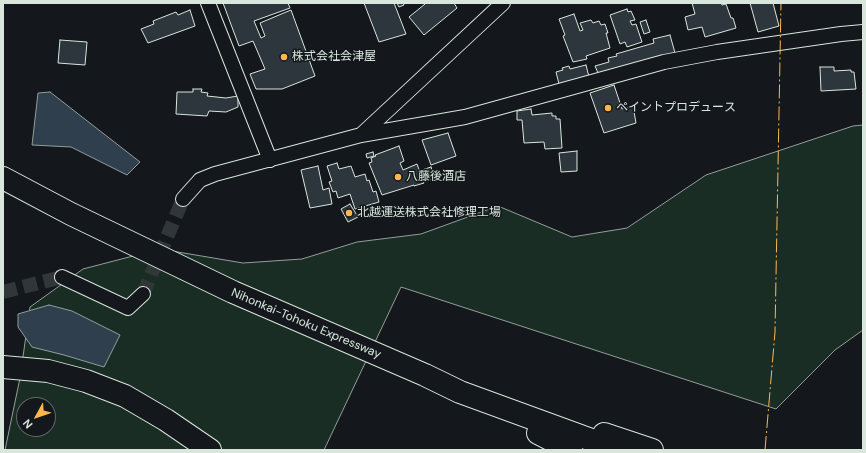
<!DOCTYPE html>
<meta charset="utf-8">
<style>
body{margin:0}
#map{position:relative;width:866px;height:453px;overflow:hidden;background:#14181c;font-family:"DM Sans",sans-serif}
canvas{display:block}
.frame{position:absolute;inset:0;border:4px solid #d8e6dc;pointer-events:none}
.north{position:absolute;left:16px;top:397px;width:40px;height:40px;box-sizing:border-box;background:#14181c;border:1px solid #626a69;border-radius:50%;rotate:230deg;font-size:11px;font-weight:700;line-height:16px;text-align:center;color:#d8e6dc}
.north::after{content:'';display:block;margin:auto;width:14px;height:18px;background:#ffb74d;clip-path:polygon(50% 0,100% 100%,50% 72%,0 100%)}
</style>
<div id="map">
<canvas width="866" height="453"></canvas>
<div class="frame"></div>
<div class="north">N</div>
</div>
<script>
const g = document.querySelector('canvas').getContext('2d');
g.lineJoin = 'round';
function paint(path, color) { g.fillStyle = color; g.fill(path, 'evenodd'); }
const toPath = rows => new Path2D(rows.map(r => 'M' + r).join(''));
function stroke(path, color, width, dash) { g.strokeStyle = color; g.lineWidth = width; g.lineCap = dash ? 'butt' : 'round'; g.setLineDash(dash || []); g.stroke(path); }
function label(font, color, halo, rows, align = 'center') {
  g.font = font + ' "DM Sans","Noto Sans JP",sans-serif'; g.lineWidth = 3; g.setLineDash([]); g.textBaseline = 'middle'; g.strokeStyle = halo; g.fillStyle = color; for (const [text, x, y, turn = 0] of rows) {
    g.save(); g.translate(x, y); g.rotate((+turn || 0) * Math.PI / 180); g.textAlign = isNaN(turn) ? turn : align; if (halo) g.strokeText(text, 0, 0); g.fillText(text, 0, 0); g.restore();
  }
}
const green = toPath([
 [863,125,863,330,835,350,776,409,401,287,324,450,5,450,20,378,30,307,83,269,160,249,243,263,302,259,357,242,421,234,498,206,572,237,627,228,706,175,853,126,863,125],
 [24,405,48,405,48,429,24,429,24,405]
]);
paint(green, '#1a2d24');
stroke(green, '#939e99', 1);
const water = toPath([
 [50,92,140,162,127,175,71,147,32,145,38,93,50,92],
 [49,305,72,311,120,335,104,367,64,355,32,347,18,327,18,314,49,305]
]);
paint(water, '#2f3f4d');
stroke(water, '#939e99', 1);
const building = toPath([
 [223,3,288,3,290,8,254,21,261,38,265,36,260,23,291,10,315,76,282,89,256,89,250,74,265,69,253,41,239,46,223,3],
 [364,3,394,3,406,34,379,42,364,3],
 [397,3,403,3,404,5,399,7,397,3],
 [424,3,454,3,457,8,424,35,409,17,425,4,424,3],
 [692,3,721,3,722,5,726,4,731,18,733,18,736,28,705,37,702,27,688,30,685,17,695,14,692,3],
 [750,3,773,3,779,26,758,32,750,3],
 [627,9,628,12,631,11,635,20,630,21,632,25,636,24,642,42,627,47,625,42,620,44,610,15,627,9],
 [190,10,195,26,148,43,141,29,154,24,153,21,176,12,178,15,190,10],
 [574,14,580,31,583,30,580,23,591,20,593,23,599,21,601,25,605,24,608,33,606,33,610,48,586,56,587,59,573,62,563,36,565,35,559,19,574,14],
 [646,20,650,32,644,34,640,22,646,20],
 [670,35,675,53,598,73,595,66,609,62,608,58,617,56,616,54,654,43,653,39,670,35],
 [60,40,87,42,85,65,58,63,60,40],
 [586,65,589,77,559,84,556,72,563,70,562,68,569,66,570,69,586,65],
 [820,67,834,67,834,71,851,70,851,72,854,72,856,89,821,91,820,67],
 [614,85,622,109,633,106,636,123,604,133,590,93,614,85],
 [193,89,202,89,201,92,208,93,207,96,226,98,238,96,238,107,226,112,209,111,207,116,176,114,177,92,193,92,193,89],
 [531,109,532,115,552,113,552,116,556,116,556,119,560,119,562,148,545,149,544,142,524,143,522,120,517,120,517,111,531,109],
 [448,133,456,156,431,165,422,140,448,133],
 [399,146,404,161,400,163,403,170,417,164,424,183,414,186,414,185,382,195,369,163,372,162,371,158,376,156,375,155,399,146],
 [577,151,577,171,561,172,559,153,577,151],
 [373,152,374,156,367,158,366,154,373,152],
 [337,163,339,169,351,166,355,177,365,174,367,181,369,180,373,192,376,191,379,202,355,209,350,194,338,198,336,191,333,192,329,182,332,181,327,166,337,163],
 [318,166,323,190,329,188,332,204,310,208,301,170,318,166],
 [431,167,435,178,427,181,422,170,431,167],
 [350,204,358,217,348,222,341,209,350,204]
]);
paint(building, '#2c363c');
stroke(building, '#d8e6dc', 1);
stroke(toPath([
 [3,292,62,277],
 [143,294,183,199]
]), '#313739', 14, [14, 7]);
const minor = toPath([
 [208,3,270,160],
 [361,135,503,3],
 [183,199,200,180,215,174,361,135,465,117,664,62,717,52,841,34,863,32],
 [62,277,128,308,143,294]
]);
const motorway = toPath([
 [3,178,71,214,233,292,425,375,460,392,619,450],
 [3,367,48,371,86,381,125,396,166,420,210,450],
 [538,433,571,450],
 [604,434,652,450]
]);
stroke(minor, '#d8e6dc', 16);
stroke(motorway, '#d8e6dc', 24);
stroke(minor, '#14181c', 14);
stroke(motorway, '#14181c', 22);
stroke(toPath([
 [765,450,775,332,781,3]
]), '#ffb74d', 1, [14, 3, 2, 3]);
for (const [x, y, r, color] of [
 [284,57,4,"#ffb74d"],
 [608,108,4,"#ffb74d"],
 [398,177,4,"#ffb74d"],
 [349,213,4,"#ffb74d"]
]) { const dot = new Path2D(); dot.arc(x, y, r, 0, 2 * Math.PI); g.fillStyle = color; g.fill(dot); stroke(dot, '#14181c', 1.5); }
label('12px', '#d8e6dc', '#14181c', [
 ["株式会社会津屋",292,57],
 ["ペイントプロデュース",616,108],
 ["八藤後酒店",406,177],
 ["北越運送株式会社修理工場",357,213]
], 'left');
label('12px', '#d8e6dc', '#14181c', [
 ["Nihonkai-Tohoku Expressway",306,324,23]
]);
</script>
